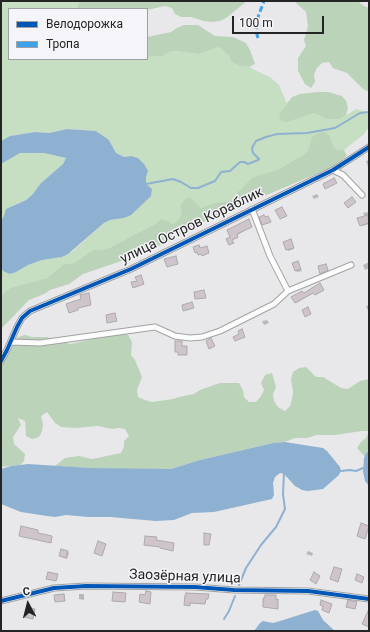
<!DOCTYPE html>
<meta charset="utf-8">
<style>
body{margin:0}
#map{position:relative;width:370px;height:632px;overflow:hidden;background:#e8e8ea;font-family:Roboto,sans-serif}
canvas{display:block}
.frame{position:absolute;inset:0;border:2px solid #242425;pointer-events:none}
.legend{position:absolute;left:8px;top:8px;width:140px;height:52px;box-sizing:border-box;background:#f5f4f8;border:1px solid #a1a1a4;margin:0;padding:5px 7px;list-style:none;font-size:12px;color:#242425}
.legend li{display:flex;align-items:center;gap:8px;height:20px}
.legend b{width:20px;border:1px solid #a1a1a4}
.north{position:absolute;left:8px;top:584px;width:40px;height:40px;-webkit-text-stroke:3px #f5f4f8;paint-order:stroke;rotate:353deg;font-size:11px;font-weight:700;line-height:16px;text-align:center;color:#242425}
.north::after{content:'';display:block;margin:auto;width:14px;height:18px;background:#242425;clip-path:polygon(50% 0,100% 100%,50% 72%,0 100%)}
.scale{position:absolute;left:232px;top:16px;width:92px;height:18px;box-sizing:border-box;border:2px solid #242425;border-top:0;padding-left:5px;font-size:12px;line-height:14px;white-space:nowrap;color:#242425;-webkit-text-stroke:3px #f5f4f8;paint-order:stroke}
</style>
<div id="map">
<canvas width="370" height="632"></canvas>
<div class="frame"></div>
<ul class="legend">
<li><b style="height:5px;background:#0057b8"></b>Велодорожка</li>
<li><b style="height:5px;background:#3ea2eb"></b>Тропа</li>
</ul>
<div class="north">С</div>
<div class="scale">100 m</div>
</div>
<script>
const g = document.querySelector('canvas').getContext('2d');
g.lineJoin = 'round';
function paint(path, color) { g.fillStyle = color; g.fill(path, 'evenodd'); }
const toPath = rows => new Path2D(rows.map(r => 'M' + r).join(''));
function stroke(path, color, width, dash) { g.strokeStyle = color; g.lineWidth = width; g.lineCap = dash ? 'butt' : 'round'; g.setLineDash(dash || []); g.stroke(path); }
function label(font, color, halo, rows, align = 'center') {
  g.font = font + ' Roboto,sans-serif'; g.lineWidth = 3; g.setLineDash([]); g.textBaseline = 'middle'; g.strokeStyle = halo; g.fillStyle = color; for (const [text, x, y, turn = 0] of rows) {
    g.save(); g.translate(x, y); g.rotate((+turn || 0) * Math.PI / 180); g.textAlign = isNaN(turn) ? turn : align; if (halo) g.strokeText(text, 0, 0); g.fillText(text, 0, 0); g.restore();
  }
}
paint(toPath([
 [1,1,79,1,79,3,76,9,9,9,9,59,147,59,147,57,163,56,169,52,176,51,199,54,219,47,229,56,232,62,239,66,249,67,261,73,270,77,279,85,287,104,279,114,288,122,314,113,326,119,340,119,356,109,367,112,369,116,369,127,364,134,344,150,336,149,332,144,330,136,312,137,308,150,303,155,277,170,253,177,236,199,229,201,214,203,208,206,182,213,179,219,173,224,167,220,160,219,155,224,107,249,93,250,74,263,64,264,47,278,10,288,1,296,1,268,3,271,16,272,28,265,42,260,62,257,74,250,104,223,110,220,124,218,146,184,146,177,148,171,131,156,124,157,116,153,109,140,96,131,67,129,49,133,35,132,10,136,1,141],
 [20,153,44,153,66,158,63,164,41,183,32,195,26,200,12,206,1,221,1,164]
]), '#c6dec2');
paint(toPath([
 [79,1,247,1,226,18,220,21,211,22,204,21,191,17,181,17,175,14,172,8,165,6,147,10,147,9,76,9,79,3],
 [294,1,358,1,364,6,369,8,369,92,363,89,347,73,333,68,329,62,322,63,317,68,314,74,315,82,311,88,305,84,298,71,298,58,306,46,304,40,308,26,306,12],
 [184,25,198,25,215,36,233,37,246,43,250,50,255,64,249,67,239,66,232,62,229,56,219,47,199,54,176,51,169,52,163,56,147,57,147,37,171,32,177,28],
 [317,92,328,92,342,96,346,101,348,108,346,115,340,119,326,119,314,113,288,122,281,121,279,114,292,97,300,94],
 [325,132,330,136,332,144,336,149,344,150,347,156,330,168,208,220,145,253,83,274,69,284,50,290,44,294,29,300,1,329,1,296,10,288,47,278,64,264,74,263,93,250,107,249,155,224,160,219,167,220,173,224,179,219,182,213,180,206,184,200,190,197,201,208,214,203,229,201,236,199,238,192,253,177,277,170,303,155,308,150,312,137,318,133],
 [122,332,128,335,132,342,131,355,135,360,142,377,137,390,138,397,145,400,152,402,173,399,179,397,194,394,200,390,220,383,239,383,243,390,244,397,249,402,256,402,261,396,264,390,261,383,265,375,272,373,276,387,273,394,274,401,278,407,285,411,290,406,292,399,293,392,291,379,293,372,299,368,306,367,316,377,323,377,341,388,348,389,360,381,369,379,369,451,366,453,365,457,357,448,361,442,366,438,369,431,362,431,335,435,317,435,307,438,295,438,285,442,273,443,200,460,171,469,106,469,55,466,65,458,79,456,92,459,121,453,124,447,124,441,129,436,125,429,119,428,112,429,98,426,75,428,61,427,55,423,47,412,41,416,43,424,42,431,39,437,32,439,26,436,25,421,18,418,21,425,13,437,14,444,25,454,24,461,20,465,1,467,1,364,3,359,12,348,13,342,18,337,25,335,32,337,47,337,57,341,71,344]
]), '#bbd3b8');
paint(toPath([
 [67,129,96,131,109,140,116,153,124,157,131,156,138,158,144,164,148,171,146,177,146,184,152,189,151,196,131,215,124,218,110,220,104,223,68,254,62,257,42,260,28,265,16,272,10,274,3,271,1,268,1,221,4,216,6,209,26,200,32,195,41,183,63,164,66,158,44,153,20,153,1,164,1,141,10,136,35,132,49,133],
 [285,442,323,448,327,451,340,467,341,471,339,475,323,489,308,491,302,490,295,486,284,474,280,473,275,477,273,483,274,495,272,499,214,512,192,513,174,520,156,521,110,517,88,517,66,515,55,517,47,516,21,512,1,504,1,469,11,466,28,464,90,468,171,469,200,460,273,443],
 [369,451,369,486,365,481,363,472,364,458,366,453],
 [315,610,318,611,323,620,335,631,254,631,260,623,263,621,273,623,280,621]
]), '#8fb1d1');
paint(toPath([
 [369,160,369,169,366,161],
 [317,194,319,197,314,199,312,196],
 [369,212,369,224,362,226,361,225,365,217,363,213],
 [249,221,252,227,237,235,238,238,232,240,233,243,230,245,227,240],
 [292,241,294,249,288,251,284,242],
 [298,262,302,271,297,272,296,271],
 [369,262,369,268,365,270,363,265],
 [320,284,324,290,316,295,314,293,296,303,304,294],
 [369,305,369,310,368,311,366,306],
 [267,320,269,323,264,325,262,321],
 [308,551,313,553,312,556,306,554],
 [68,552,69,553,67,559,60,556],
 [208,573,215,575,214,578,207,576],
 [79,594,84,594,84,600,79,599]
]), '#0003');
stroke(toPath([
 [146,184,173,179,181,182,191,188,198,188,215,181,221,172,230,171,240,162,244,162,248,164,258,160,259,159,253,153,252,148,256,141,266,137,277,134,307,133,335,128,360,113,369,112],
 [341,471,350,470,356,471,363,468],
 [239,585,246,568,261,545,276,527,285,509,283,494,284,474],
 [224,619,229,611,235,596]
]), '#8fb1d1', 2);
const building = toPath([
 [334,178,337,183,325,189,323,184,334,178],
 [352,197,356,202,348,208,344,203,352,197],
 [282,207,287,216,280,219,275,210,282,207],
 [264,215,265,217,268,216,271,222,262,225,259,217,264,215],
 [368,215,369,223,360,226,357,218,368,215],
 [249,219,252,227,237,234,238,237,232,240,234,243,229,245,226,239,230,237,227,230,249,219],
 [291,239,294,248,286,250,283,242,291,239],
 [199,245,200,248,207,246,209,253,202,256,201,254,198,255,197,252,195,253,193,247,199,245],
 [176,256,178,264,167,267,164,259,176,256],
 [298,261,301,269,295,271,292,263,298,261],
 [326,264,328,270,320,274,318,266,326,264],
 [141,275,144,284,133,288,131,282,137,281,135,277,141,275],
 [320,283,324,290,315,295,313,293,295,303,291,297,302,291,304,293,320,283],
 [204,290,206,298,195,299,194,292,204,290],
 [89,293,91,305,78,308,78,310,69,313,66,304,81,299,80,295,89,293],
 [192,302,194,308,183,311,182,305,192,302],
 [308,307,311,314,305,317,302,310,308,307],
 [115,313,117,321,107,323,106,315,115,313],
 [242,329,245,337,235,341,233,337,239,334,238,331,242,329],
 [211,338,215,346,209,349,206,341,211,338],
 [175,341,182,341,182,346,187,346,187,355,178,355,178,352,175,352,175,341],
 [361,523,369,526,365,539,357,536,361,523],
 [21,526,38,530,38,533,52,536,51,543,19,536,21,526],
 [204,533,211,534,209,545,204,545,204,533],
 [145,536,157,537,156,540,174,543,173,551,160,548,160,547,144,545,145,536],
 [98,541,106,544,102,556,94,553,98,541],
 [61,549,68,551,66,558,59,556,61,549],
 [334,567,342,569,338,582,330,579,334,567],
 [48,572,58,574,56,581,46,579,48,572],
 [314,572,320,576,316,584,310,580,314,572],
 [357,574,364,577,362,583,355,580,357,574],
 [146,591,151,592,150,604,139,602,140,594,145,595,146,591],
 [113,592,126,593,125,602,112,601,113,592],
 [186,593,209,594,208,599,206,599,205,604,190,603,190,606,184,605,185,595,186,595,186,593],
 [64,594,65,601,55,602,54,595,64,594],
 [265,595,276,595,276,600,278,599,278,609,263,607,263,598,265,598,265,595],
 [321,600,332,604,329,613,322,610,323,606,320,605,321,600],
 [348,600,357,602,355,609,346,607,348,600],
 [27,607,35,609,33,619,24,617,27,607],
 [369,609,369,627,362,624,369,609]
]);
paint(building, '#cfc4cc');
stroke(building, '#abaaac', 1);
const street = toPath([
 [333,170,343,175,362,195],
 [252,209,270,256,288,291],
 [11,342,40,343,155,327,175,336,190,338,202,337,220,331,274,304,288,291,351,265],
 [1,361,7,350,17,327,22,318,30,311,131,269,333,170,369,147],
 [1,601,54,588,86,586,195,587,234,590,308,591,369,599]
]);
stroke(street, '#a2a2a3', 7);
stroke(street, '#fcfcfc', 5);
stroke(toPath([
 [258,38,256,31,258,17,264,1]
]), '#3ea2eb', 3, [6, 3]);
stroke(toPath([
 [1,361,7,350,17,327,22,318,30,311,131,269,333,170,369,147],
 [1,601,54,588,86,586,195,587,234,590,308,591,369,599]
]), '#0057b8', 4);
label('14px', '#242425', '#f5f4f8', [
 ["улица Остров Кораблик",192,226,-26],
 ["Заозёрная улица",185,577,2]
]);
</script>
